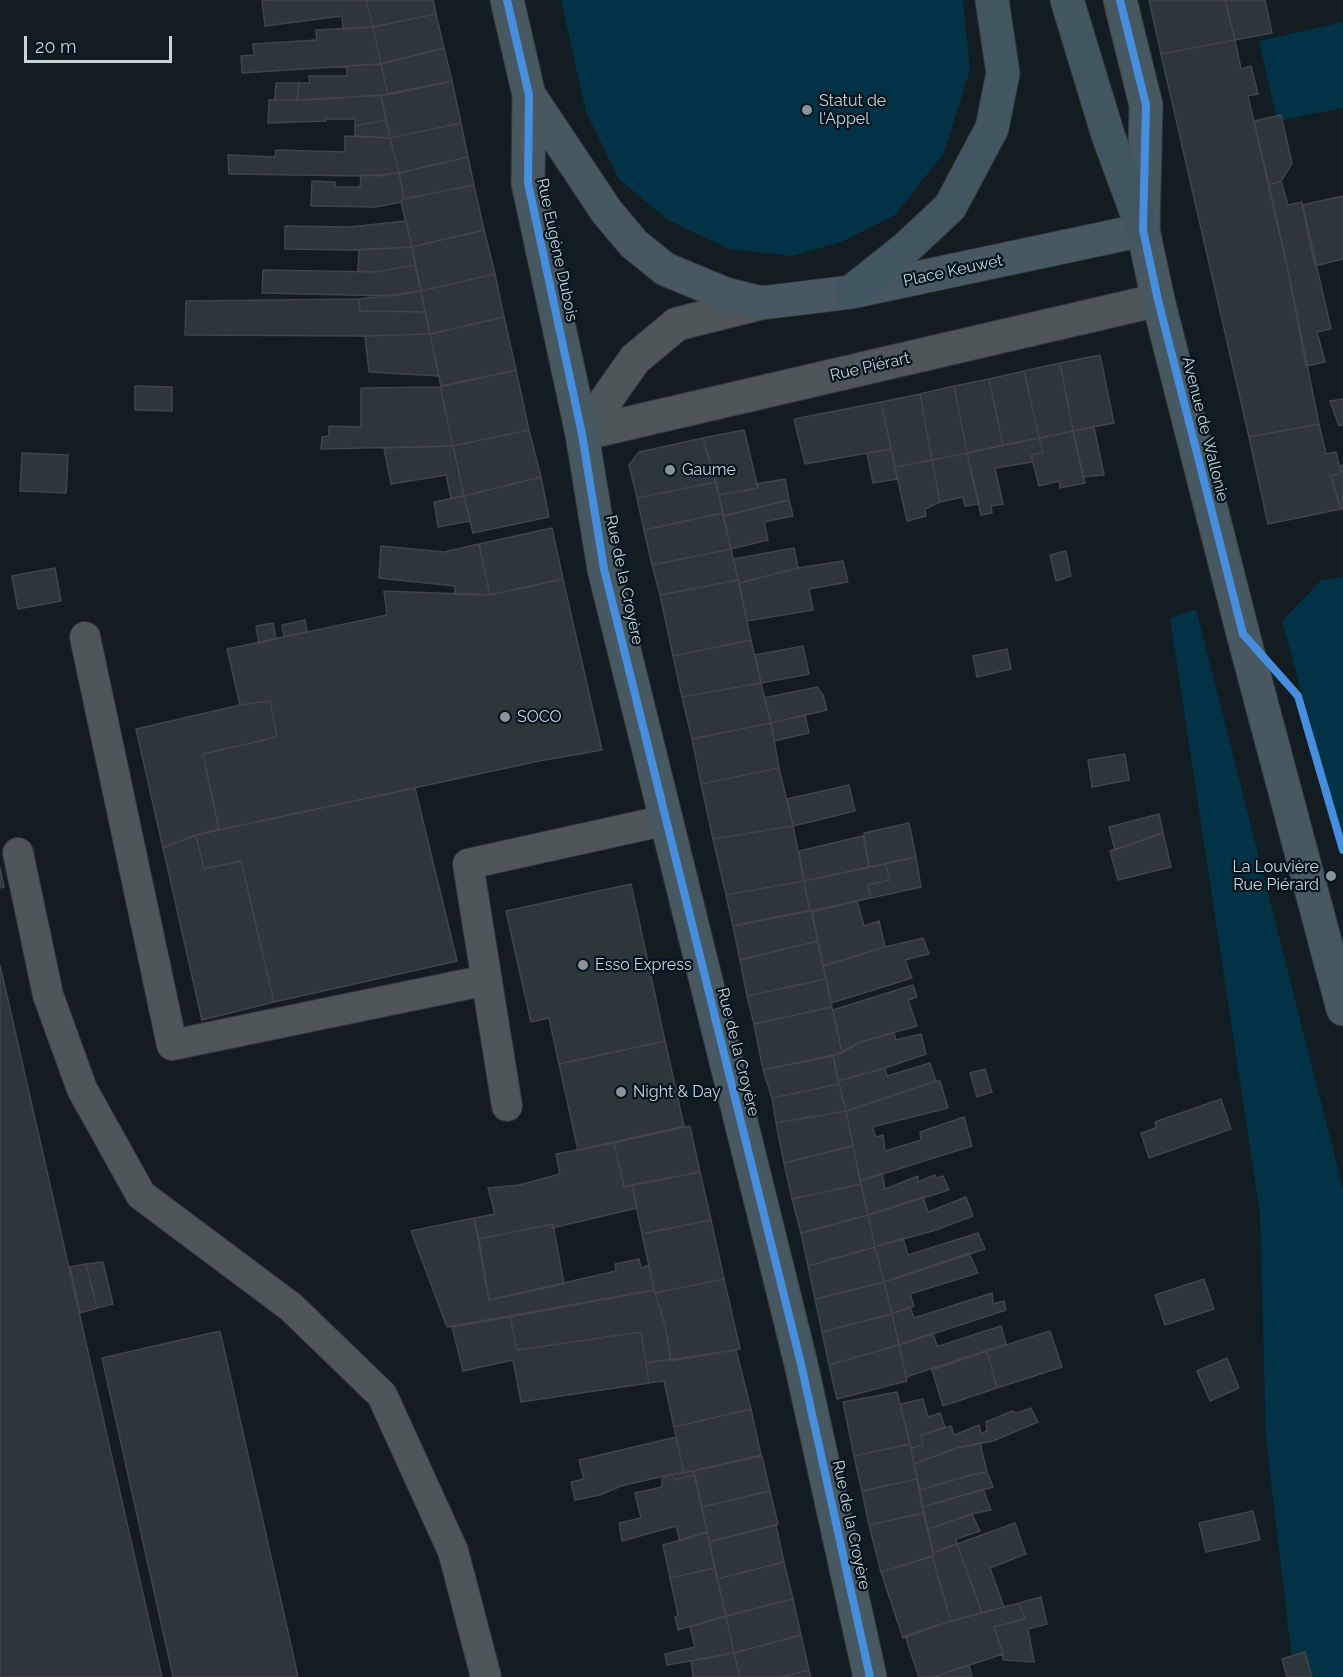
<!DOCTYPE html>
<meta charset="utf-8">
<style>
body{margin:0}
#map{position:relative;width:1343px;height:1677px;overflow:hidden;background:#121c21;font-family:Raleway,sans-serif}
canvas{display:block}
.scale{position:absolute;left:24px;top:36px;width:148px;height:27px;box-sizing:border-box;border:3px solid #cad5db;border-top:0;padding-left:8px;font-size:18px;line-height:21px;white-space:nowrap;color:#cad5db;-webkit-text-stroke:4px #04151d;paint-order:stroke}
</style>
<div id="map">
<canvas width="1343" height="1677"></canvas>
<div class="scale">20 m</div>
</div>
<script>
const g = document.querySelector('canvas').getContext('2d');
g.lineJoin = 'round';
function paint(path, color) { g.fillStyle = color; g.fill(path, 'evenodd'); }
const toPath = rows => new Path2D(rows.map(r => 'M' + r).join(''));
function stroke(path, color, width, dash) { g.strokeStyle = color; g.lineWidth = width; g.lineCap = dash ? 'butt' : 'round'; g.setLineDash(dash || []); g.stroke(path); }
function label(font, color, halo, rows, align = 'center') {
  g.font = font + ' Raleway,sans-serif'; g.lineWidth = 4.5; g.setLineDash([]); g.textBaseline = 'middle'; g.strokeStyle = halo; g.fillStyle = color; for (const [text, x, y, turn = 0] of rows) {
    g.save(); g.translate(x, y); g.rotate((+turn || 0) * Math.PI / 180); g.textAlign = isNaN(turn) ? turn : align; if (halo) g.strokeText(text, 0, 0); g.fillText(text, 0, 0); g.restore();
  }
}
paint(toPath([
 [561,0,963,0,970,70,944,153,895,215,841,242,792,256,729,249,668,220,619,179,586,112],
 [1343,22,1343,108,1277,121,1259,41],
 [1343,577,1343,843,1282,621,1321,580],
 [1196,609,1343,1189,1343,1677,1294,1677,1266,1439,1260,1214,1170,618]
]), '#023245');
const building = toPath([
 [270,0,366,0,373,27,343,29,342,16,265,26,262,1,270,0],
 [366,0,433,0,436,14,373,27,366,0],
 [1149,0,1225,0,1235,40,1161,54,1149,0],
 [1225,0,1265,0,1272,33,1235,40,1225,0],
 [436,14,444,48,381,64,373,27,436,14],
 [373,27,381,64,242,73,241,56,254,55,253,44,317,40,316,30,373,27],
 [1235,40,1241,69,1251,66,1258,94,1248,96,1289,275,1319,424,1249,437,1161,54,1235,40],
 [444,48,452,81,388,95,381,64,444,48],
 [381,64,388,95,297,100,299,83,310,83,309,76,347,76,347,66,381,64],
 [452,81,461,123,390,138,381,95,452,81],
 [276,83,299,83,297,100,275,100,276,83],
 [381,95,386,120,355,126,355,119,326,119,326,121,268,123,269,100,309,100,381,95],
 [1281,115,1292,163,1281,181,1269,185,1254,121,1281,115],
 [386,120,390,138,355,136,355,126,386,120],
 [461,123,468,157,399,173,390,138,461,123],
 [345,136,390,138,399,173,363,176,229,174,228,155,275,157,276,150,345,152,345,136],
 [468,157,474,185,404,199,399,173,468,157],
 [399,173,404,199,401,202,375,207,311,206,312,181,335,182,335,187,360,187,361,175,379,176,399,173],
 [1281,181,1288,205,1302,202,1331,329,1317,332,1325,362,1306,366,1289,275,1269,185,1281,181],
 [474,185,484,230,412,247,401,202,404,199,474,185],
 [1343,196,1343,259,1315,266,1302,205,1343,196],
 [406,221,412,247,349,250,285,249,285,226,349,227,406,221],
 [484,230,495,274,421,291,412,247,484,230],
 [412,247,415,265,376,272,358,271,359,250,412,247],
 [415,265,421,291,393,296,262,293,263,270,376,272,415,265],
 [495,274,504,317,430,334,421,291,495,274],
 [421,291,425,312,360,311,359,299,421,291],
 [359,299,360,311,425,312,430,334,365,336,185,335,186,301,359,299],
 [504,317,516,370,441,386,430,334,504,317],
 [430,334,439,376,369,372,365,336,430,334],
 [1100,355,1114,423,1073,431,1060,363,1100,355],
 [1060,363,1073,431,1039,438,1024,371,1060,363],
 [516,370,529,430,453,446,440,387,516,370],
 [1024,371,1039,438,1003,445,989,379,1024,371],
 [989,379,1003,445,967,453,954,386,989,379],
 [135,386,172,387,172,411,135,410,135,386],
 [954,386,967,453,932,460,920,394,954,386],
 [440,387,453,446,321,449,322,437,329,436,329,426,361,427,361,388,440,387],
 [920,394,932,460,895,467,881,402,920,394],
 [1343,399,1343,425,1339,426,1330,401,1343,399],
 [881,402,891,449,805,464,794,419,881,402],
 [1319,424,1326,454,1336,452,1341,473,1331,476,1341,509,1268,524,1249,437,1319,424],
 [1094,427,1104,475,1083,477,1073,431,1094,427],
 [529,430,541,477,464,496,453,446,529,430],
 [744,430,758,488,719,495,703,438,744,430],
 [1073,431,1085,483,1060,488,1059,481,1039,486,1031,455,1043,453,1039,438,1073,431],
 [703,438,716,482,637,498,629,465,639,452,703,438],
 [1039,438,1043,453,1031,455,1033,462,995,468,1003,504,991,506,992,513,981,515,967,453,1039,438],
 [453,446,464,496,451,498,446,475,391,484,384,448,453,446],
 [891,449,897,479,873,483,867,453,891,449],
 [22,453,68,455,66,493,20,491,22,453],
 [967,453,979,504,965,506,963,497,940,502,932,460,967,453],
 [932,460,940,502,925,509,926,516,907,521,895,467,932,460],
 [1343,465,1343,509,1341,509,1331,476,1341,473,1340,466,1343,465],
 [541,477,549,517,473,533,464,496,541,477],
 [785,479,789,500,723,516,719,495,758,488,756,484,785,479],
 [716,482,723,513,644,530,637,498,716,482],
 [464,496,470,521,438,527,434,502,464,496],
 [789,500,793,516,764,522,768,540,731,549,723,516,789,500],
 [723,513,731,549,652,565,644,530,723,513],
 [552,528,563,579,490,595,479,544,552,528],
 [479,544,490,595,455,594,455,586,379,578,381,546,444,552,479,544],
 [794,548,798,568,739,583,733,559,794,548],
 [731,549,738,580,660,595,652,565,731,549],
 [1066,551,1071,576,1056,581,1050,555,1066,551],
 [843,561,848,582,809,589,813,610,747,621,739,583,798,568,843,561],
 [55,568,61,601,18,609,12,576,55,568],
 [563,579,602,750,539,761,219,830,203,754,277,737,270,701,240,705,227,649,387,615,384,591,490,595,563,579],
 [738,580,751,640,673,656,660,595,738,580],
 [305,620,307,632,284,637,282,625,305,620],
 [273,623,276,639,259,643,256,626,273,623],
 [751,640,761,683,682,697,673,656,751,640],
 [803,646,809,674,761,683,755,655,803,646],
 [1007,649,1011,669,977,677,973,656,1007,649],
 [761,683,771,723,692,739,682,697,761,683],
 [817,687,823,695,827,710,771,723,764,698,817,687],
 [270,701,277,737,203,754,219,829,196,835,163,848,136,729,240,705,270,701],
 [805,715,809,733,774,741,771,723,805,715],
 [771,723,779,768,701,784,692,739,771,723],
 [1125,754,1129,780,1092,787,1088,760,1125,754],
 [779,768,793,826,713,839,701,784,779,768],
 [849,785,855,811,793,826,787,799,849,785],
 [415,788,457,961,274,1002,241,861,204,869,196,835,415,788],
 [1159,814,1163,833,1115,850,1109,827,1159,814],
 [909,823,916,857,869,867,864,833,909,823],
 [793,826,804,881,726,895,713,839,793,826],
 [1163,833,1171,867,1118,880,1110,851,1163,833],
 [196,835,204,869,241,861,274,1002,202,1020,163,848,196,835],
 [863,836,869,867,804,881,799,851,863,836],
 [916,857,921,887,871,898,868,885,890,880,885,864,916,857],
 [885,864,890,880,868,885,871,898,810,911,804,881,885,864],
 [0,868,4,887,0,888,0,868],
 [804,881,810,911,733,926,726,895,804,881],
 [631,884,665,1041,559,1064,549,1018,531,1022,506,911,631,884],
 [857,901,864,926,879,921,885,947,823,966,812,912,857,901],
 [811,910,818,941,740,960,733,926,811,910],
 [923,938,929,954,905,960,912,978,831,1003,823,966,885,947,923,938],
 [818,941,826,979,747,996,740,960,818,941],
 [0,965,162,1677,0,1677,0,965],
 [826,979,832,1007,754,1024,747,996,826,979],
 [913,985,917,997,908,1000,917,1026,860,1042,842,1053,833,1010,913,985],
 [832,1007,842,1053,763,1070,754,1024,832,1007],
 [894,1033,896,1040,921,1034,926,1054,885,1068,838,1081,833,1056,860,1042,894,1033],
 [665,1041,684,1126,578,1150,559,1064,665,1041],
 [833,1056,839,1084,772,1098,763,1070,833,1056],
 [930,1063,936,1081,846,1111,838,1081,885,1068,887,1076,930,1063],
 [985,1069,992,1092,977,1097,970,1073,985,1069],
 [936,1081,940,1081,948,1108,872,1127,876,1137,883,1135,885,1151,921,1140,920,1132,964,1117,972,1146,860,1181,846,1111,936,1081],
 [839,1084,846,1111,776,1123,772,1098,839,1084],
 [1221,1099,1231,1129,1149,1158,1141,1133,1156,1128,1155,1122,1221,1099],
 [846,1111,853,1146,784,1163,776,1123,846,1111],
 [690,1126,700,1172,624,1187,614,1143,690,1126],
 [614,1143,624,1187,632,1185,637,1208,552,1228,553,1224,479,1239,474,1218,495,1214,488,1188,519,1185,560,1174,556,1154,614,1143],
 [853,1146,861,1184,792,1199,784,1163,853,1146],
 [700,1172,711,1220,642,1234,632,1185,700,1172],
 [882,1173,885,1189,918,1176,918,1182,935,1175,936,1178,943,1176,949,1190,868,1215,860,1181,882,1173],
 [861,1184,868,1215,801,1233,792,1199,861,1184],
 [923,1197,928,1212,966,1197,973,1216,936,1230,875,1247,868,1215,923,1197],
 [868,1215,875,1247,808,1266,801,1233,868,1215],
 [474,1218,489,1300,616,1271,615,1264,639,1259,641,1268,649,1265,654,1290,447,1327,411,1231,474,1218],
 [711,1220,724,1279,655,1293,642,1234,711,1220],
 [553,1224,564,1284,489,1300,479,1239,553,1224],
 [978,1233,985,1249,884,1282,875,1247,903,1238,908,1255,978,1233],
 [875,1247,884,1282,815,1299,808,1266,875,1247],
 [969,1253,978,1273,910,1294,914,1306,892,1314,884,1282,969,1253],
 [103,1262,113,1304,97,1308,86,1264,103,1262],
 [86,1264,97,1308,80,1313,70,1267,86,1264],
 [724,1279,740,1349,671,1361,665,1325,655,1293,724,1279],
 [1204,1279,1214,1309,1165,1325,1155,1295,1204,1279],
 [884,1282,892,1314,822,1332,815,1299,884,1282],
 [654,1290,665,1325,671,1359,646,1363,641,1332,517,1350,510,1317,654,1290],
 [992,1293,993,1304,1004,1301,1006,1310,899,1345,892,1314,910,1307,914,1318,992,1293],
 [892,1314,899,1345,829,1365,822,1332,892,1314],
 [510,1317,517,1350,641,1332,649,1383,521,1402,513,1360,463,1371,452,1327,510,1317],
 [1001,1326,1006,1344,906,1377,899,1345,933,1333,937,1346,942,1345,1001,1326],
 [220,1331,291,1645,298,1677,173,1677,172,1672,102,1358,220,1331],
 [1050,1331,1062,1367,997,1388,987,1351,1050,1331],
 [899,1345,907,1381,837,1399,829,1365,899,1345],
 [736,1350,751,1409,674,1427,664,1381,649,1383,646,1363,736,1350],
 [987,1351,997,1388,943,1406,932,1370,987,1351],
 [1227,1358,1239,1388,1210,1401,1197,1371,1227,1358],
 [897,1392,910,1444,854,1456,843,1402,897,1392],
 [923,1399,928,1417,940,1413,945,1427,921,1435,923,1445,911,1448,900,1404,923,1399],
 [1031,1408,1038,1422,993,1441,957,1448,914,1464,911,1448,923,1445,921,1435,951,1426,954,1435,979,1425,981,1434,987,1431,986,1422,1012,1411,1016,1413,1031,1408],
 [751,1409,761,1455,684,1473,674,1427,751,1409],
 [676,1437,684,1473,673,1474,621,1486,600,1495,575,1500,571,1482,584,1479,579,1460,676,1437],
 [980,1443,987,1472,967,1476,920,1490,914,1464,957,1448,980,1443],
 [910,1444,917,1479,862,1491,854,1456,910,1444],
 [762,1456,770,1491,702,1507,693,1471,762,1456],
 [693,1471,695,1475,674,1480,673,1474,693,1471],
 [987,1472,993,1487,923,1507,920,1490,967,1476,987,1472],
 [673,1474,674,1480,695,1475,707,1532,680,1541,676,1526,622,1541,619,1523,641,1518,635,1493,662,1487,662,1478,673,1474],
 [917,1479,923,1513,869,1525,862,1491,917,1479],
 [983,1489,991,1510,972,1514,928,1529,923,1507,983,1489],
 [770,1491,778,1524,709,1542,702,1507,770,1491],
 [1253,1511,1260,1540,1206,1552,1199,1523,1253,1511],
 [923,1513,934,1556,881,1572,869,1525,923,1513],
 [972,1514,980,1531,956,1539,957,1544,933,1553,928,1529,972,1514],
 [1015,1523,1026,1554,990,1568,1004,1607,982,1613,957,1544,1015,1523],
 [776,1525,784,1562,717,1579,709,1542,776,1525],
 [707,1532,715,1568,670,1578,663,1545,707,1532],
 [957,1544,982,1613,951,1621,932,1556,934,1556,933,1553,957,1544],
 [932,1556,951,1621,903,1638,881,1572,932,1556],
 [784,1562,793,1599,726,1616,717,1579,784,1562],
 [715,1568,726,1616,678,1630,675,1617,678,1615,670,1578,715,1568],
 [1041,1597,1047,1624,1028,1629,1034,1662,1003,1660,1003,1654,994,1627,1025,1619,1019,1603,1041,1597],
 [793,1599,801,1635,734,1653,726,1616,793,1599],
 [1019,1603,1025,1619,994,1627,1003,1654,933,1677,919,1677,905,1636,951,1621,1019,1603],
 [726,1616,734,1653,667,1665,665,1654,695,1647,690,1627,726,1616],
 [801,1635,809,1670,780,1677,740,1677,734,1653,801,1635],
 [1305,1652,1312,1677,1287,1677,1282,1659,1305,1652],
 [734,1653,740,1677,693,1677,691,1661,734,1653],
 [969,1665,972,1677,933,1677,969,1665],
 [809,1670,811,1677,780,1677,809,1670]
]);
paint(building, '#2d363a');
stroke(building, '#3e464b', 1.5);
const lane = toPath([
 [85,637,172,1045,487,980],
 [18,853,48,995,82,1089,141,1195,291,1307,382,1395,453,1551,486,1677],
 [507,1106,468,864,667,820]
]);
const street = toPath([
 [582,434,1158,300],
 [582,434,635,359,677,324,761,303]
]);
const primary = toPath([
 [507,0,529,95,528,183,582,434,604,569,801,1364,870,1677],
 [1120,0,1146,105,1143,230,1158,300,1243,634,1343,1009],
 [529,95,607,212,634,244,665,269,725,294,761,303,851,292,1143,230]
]);
const highway = toPath([
 [1067,0,1108,135,1143,230],
 [851,292,905,249,950,207,992,128,1003,73,992,0]
]);
stroke(lane, '#31383d', 32);
stroke(street, '#31383d', 35);
stroke(primary, '#31383d', 35);
stroke(highway, '#31383d', 35);
stroke(lane, '#4e5659', 30);
stroke(street, '#4e5659', 33);
stroke(primary, '#485860', 33);
stroke(highway, '#41565e', 33);
stroke(toPath([
 [507,0,529,95,528,183,582,434,604,569,801,1364,870,1677],
 [1120,0,1146,105,1143,230,1158,300,1243,634,1298,696,1343,850]
]), '#468fdf', 8);
for (const [x, y, r, color] of [
 [807,110,6,"#8a949a"],
 [670,470,6,"#8a949a"],
 [505,717,6,"#8a949a"],
 [1331,876,6,"#8a949a"],
 [583,965,6,"#8a949a"],
 [621,1092,6,"#8a949a"]
]) { const dot = new Path2D(); dot.arc(x, y, r, 0, 2 * Math.PI); g.fillStyle = color; g.fill(dot); stroke(dot, '#04151d', 2); }
label('16px', '#cad5db', '#04151d', [
 ["Statut de",819,101],
 ["l'Appel",819,119],
 ["Gaume",682,470],
 ["SOCO",517,717],
 ["La Louvière",1319,867,"right"],
 ["Rue Piérard",1319,885,"right"],
 ["Esso Express",595,965],
 ["Night & Day",633,1092]
], 'left');
label('16px', '#cad5db', '#04151d', [
 ["Rue Eugène Dubois",557,250,78],
 ["Place Keuwet",953,271,-12],
 ["Rue Piérart",870,367,-13],
 ["Avenue de Wallonie",1205,429,76],
 ["Rue de la Croyère",624,580,78],
 ["Rue de la Croyère",738,1052,76],
 ["Rue de la Croyère",851,1525,78]
]);
</script>
